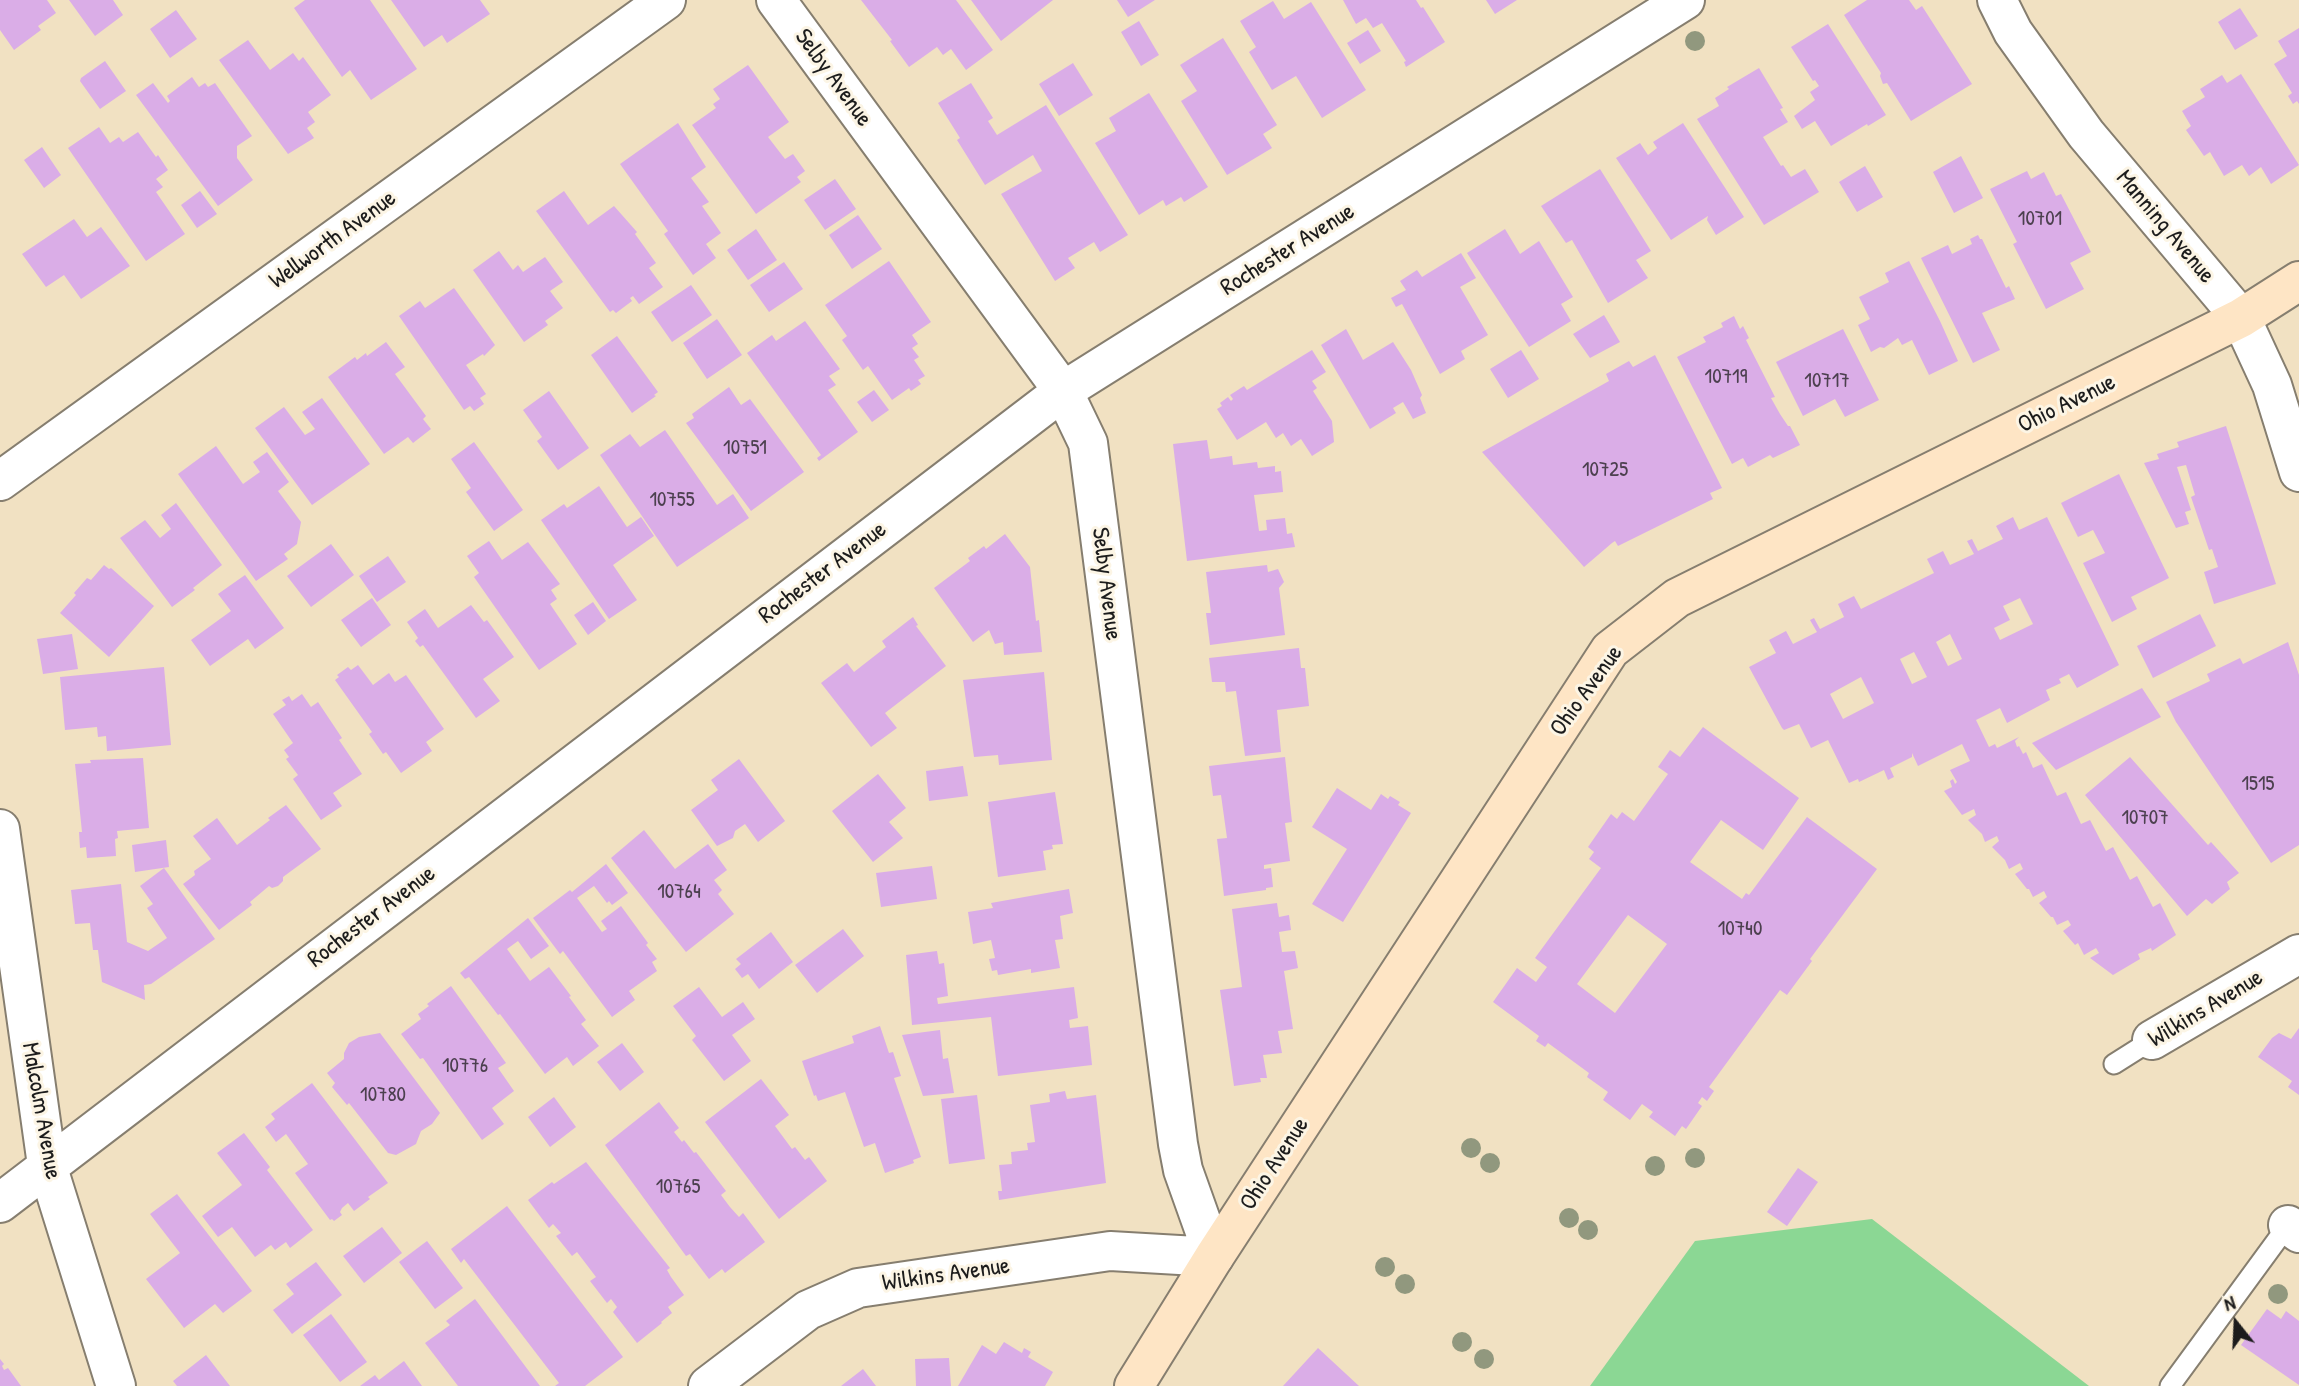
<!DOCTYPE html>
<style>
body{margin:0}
#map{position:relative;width:2299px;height:1386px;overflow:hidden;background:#f1e1c2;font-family:"Patrick Hand",sans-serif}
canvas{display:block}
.north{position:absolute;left:2201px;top:1288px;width:70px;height:70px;-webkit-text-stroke:5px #fcf5e5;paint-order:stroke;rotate:342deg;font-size:19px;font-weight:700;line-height:28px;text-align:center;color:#1c1c1c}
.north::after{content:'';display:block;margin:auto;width:24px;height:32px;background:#1c1c1c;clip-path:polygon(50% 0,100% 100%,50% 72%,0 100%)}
</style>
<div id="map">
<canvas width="2299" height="1386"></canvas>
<div class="north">N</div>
</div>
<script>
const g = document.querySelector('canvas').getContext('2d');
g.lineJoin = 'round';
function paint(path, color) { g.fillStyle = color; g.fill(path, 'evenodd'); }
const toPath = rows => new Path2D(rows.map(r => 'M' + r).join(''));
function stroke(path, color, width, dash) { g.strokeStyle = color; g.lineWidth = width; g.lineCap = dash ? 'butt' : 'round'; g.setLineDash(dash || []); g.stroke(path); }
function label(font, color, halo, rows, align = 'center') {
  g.font = font + ' "Patrick Hand",sans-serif'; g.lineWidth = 6; g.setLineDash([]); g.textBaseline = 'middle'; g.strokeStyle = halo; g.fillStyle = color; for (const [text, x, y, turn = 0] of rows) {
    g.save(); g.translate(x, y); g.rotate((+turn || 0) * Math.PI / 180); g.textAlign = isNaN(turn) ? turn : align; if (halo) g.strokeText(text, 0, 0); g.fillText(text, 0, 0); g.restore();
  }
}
paint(toPath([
 [1872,1219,2089,1386,1590,1386,1695,1241]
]), '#8bd794');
paint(toPath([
 [0,0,47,0,56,13,38,26,41,30,14,50,0,30],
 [69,0,113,0,123,15,95,36],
 [305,0,370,0,417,69,371,100,350,70,342,77,294,8],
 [391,0,480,0,490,14,447,43,442,35,424,47],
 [861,0,956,0,993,50,966,70,951,49,943,55,937,47,909,67,890,41,892,40],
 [971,0,1053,0,1001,41],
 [1117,0,1155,0,1128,17],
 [1343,0,1416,0,1421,8,1423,7,1445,42,1406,67,1404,62,1406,61,1382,23,1373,28,1366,18,1356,24],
 [1486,0,1517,0,1495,14],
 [1867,0,1909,0,1916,10,1922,6,1972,84,1911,121,1887,83,1883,84,1880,76,1881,73,1844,15],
 [1273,1,1284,19,1311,2,1366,90,1322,118,1296,76,1272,90,1249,52,1256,47,1240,21],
 [2240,8,2258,36,2235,50,2218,22],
 [176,10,197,39,170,58,150,29],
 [1139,21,1159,55,1141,66,1121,32],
 [1828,24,1886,115,1868,126,1867,124,1831,146,1815,121,1802,129,1794,116,1815,100,1810,92,1819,86,1815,80,1813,81,1791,47],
 [2299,28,2299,104,2297,101,2293,104,2288,96,2292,93,2274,64,2287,56,2278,41],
 [1368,30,1381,51,1360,64,1347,43],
 [1223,38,1277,125,1263,134,1272,148,1227,175,1181,101,1197,91,1180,65],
 [248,40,270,70,293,53,299,61,303,57,331,95,308,112,315,122,307,128,314,138,288,154,219,60],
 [105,61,126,91,100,109,80,81,81,78],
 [1073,63,1093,95,1059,116,1039,84],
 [748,65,789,122,768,137,785,159,793,154,805,171,797,177,801,182,756,214,692,125,716,108,713,104,720,99,713,89],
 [1759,68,1783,108,1780,109,1788,122,1763,137,1781,166,1783,165,1791,177,1805,169,1819,192,1764,225,1697,119,1719,106,1715,98,1729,89,1727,87],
 [2241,74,2299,165,2271,184,2261,167,2249,176,2242,165,2224,176,2210,152,2204,156,2186,130,2191,126,2182,111,2205,97,2200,89,2222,75,2227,83],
 [192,77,199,87,205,83,208,87,215,83,252,136,237,146,237,158,253,180,218,206,136,95,153,83,168,103,170,101,167,96],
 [971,83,993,118,988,121,997,135,1046,105,1128,235,1100,252,1094,242,1068,258,1075,268,1055,281,1001,194,1042,171,1033,155,985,185,957,140,960,138,938,103],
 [1149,93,1208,187,1184,202,1181,197,1166,206,1163,200,1139,215,1095,143,1116,131,1109,118],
 [678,123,706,167,691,178,709,202,702,206,721,233,706,244,716,258,693,275,664,234,668,231,620,164],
 [1683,123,1744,217,1716,235,1707,220,1708,216,1671,240,1616,158,1640,143,1648,155,1657,148,1653,142],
 [99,127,110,143,119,137,123,142,138,132,156,157,158,155,168,170,156,179,163,187,156,192,185,234,146,261,68,148],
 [42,147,61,175,44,188,24,160],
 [1961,156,1983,198,1954,213,1933,172],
 [1865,166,1883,197,1857,212,1839,182],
 [1600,169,1651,251,1636,260,1648,278,1608,303,1572,240,1566,243,1541,206],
 [2027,171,2031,179,2044,172,2056,196,2061,194,2091,252,2070,263,2084,289,2046,309,2013,244,2017,242,1990,189],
 [835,179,856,209,825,230,804,200],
 [200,191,217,214,197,228,181,205],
 [564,191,588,225,614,206,637,232,635,234,656,263,649,268,663,287,639,304,633,296,630,298,632,301,616,313,613,310,610,312,536,211],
 [858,215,882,249,852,269,829,235],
 [74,219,87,237,101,227,130,266,81,299,64,275,46,287,22,254],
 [756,229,777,260,748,280,727,250],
 [1505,229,1520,254,1539,241,1573,297,1561,304,1571,321,1529,347,1467,253],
 [1978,235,1980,239,1982,239,2006,288,2009,286,2015,299,1982,313,2000,350,1973,363,1921,258,1948,245,1952,254,1972,244,1970,239],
 [499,251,513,270,518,265,523,272,545,257,563,282,550,291,563,308,545,321,548,325,524,342,473,270],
 [1461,253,1476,278,1460,287,1488,335,1461,351,1465,359,1440,374,1402,304,1396,307,1391,298,1406,290,1400,281,1417,270,1422,277],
 [889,261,931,322,912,335,918,344,912,348,919,357,914,360,925,376,918,380,921,384,911,391,909,388,892,400,868,366,863,370,842,340,847,336,825,305],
 [1909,261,1940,321,1958,361,1929,375,1912,340,1902,345,1898,338,1884,348,1880,347,1871,352,1858,325,1870,319,1859,297,1889,282,1885,273],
 [784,262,803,289,769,312,750,285],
 [691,285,712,315,672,342,651,312],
 [454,288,495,345,484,356,483,354,466,365,486,394,480,398,484,404,474,411,470,406,464,410,399,316,420,301,425,308],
 [1604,315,1620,342,1590,358,1573,334],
 [1734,316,1740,329,1743,326,1749,338,1746,340,1775,397,1771,398,1780,414,1788,426,1790,426,1800,445,1773,458,1770,455,1748,467,1743,458,1732,464,1677,357,1706,342,1703,337,1723,327,1721,323],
 [717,319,742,355,707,379,683,343],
 [805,321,840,369,829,376,836,385,828,390,858,432,819,461,817,458,821,455,747,353,772,335,776,341],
 [1346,329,1363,360,1393,342,1411,370,1422,395,1420,398,1426,413,1413,419,1403,402,1393,408,1396,413,1370,429,1321,345],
 [1843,329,1879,400,1845,417,1835,399,1803,416,1776,362],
 [617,336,658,392,654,395,656,396,632,413,591,355],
 [386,342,405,367,395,374,426,416,423,419,431,429,413,443,408,437,384,454,328,377,355,357,357,360,366,353,367,356],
 [1312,350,1326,372,1312,381,1317,388,1313,391,1332,421,1334,442,1312,456,1301,439,1291,446,1283,433,1276,438,1266,422,1237,440,1217,409,1222,406,1220,403,1228,397,1231,401,1233,399,1230,395,1244,386,1247,390],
 [1521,350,1539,379,1508,398,1490,369],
 [1655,355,1722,488,1710,493,1713,499,1618,546,1615,541,1612,543,1584,567,1482,452,1609,381,1606,374,1629,361,1633,367],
 [729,387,741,405,750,399,804,472,751,511,686,423,694,418,692,414],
 [874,390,889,410,872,422,857,402],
 [549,391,589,448,558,470,537,441,542,437,523,410],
 [322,398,370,464,312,505,255,428,284,407,305,435,315,429,302,412],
 [2226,426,2276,584,2214,604,2204,572,2218,567,2212,549,2209,550,2191,497,2195,495,2186,465,2177,467,2191,510,2185,512,2189,524,2176,528,2144,463,2159,459,2157,454,2179,447,2177,442],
 [665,430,717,505,733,494,749,518,677,567,600,455,630,434,640,447],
 [1207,440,1210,459,1232,456,1233,465,1257,462,1258,468,1275,466,1275,472,1281,471,1283,492,1254,495,1259,531,1267,530,1266,520,1285,518,1287,534,1292,533,1295,547,1187,561,1173,444],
 [474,442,523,510,494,531,466,492,471,488,451,459],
 [216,446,243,484,260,472,253,462,267,452,289,482,278,491,301,522,297,544,284,554,288,559,256,581,178,474],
 [2119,474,2169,578,2131,597,2137,609,2112,622,2083,563,2105,553,2093,530,2078,537,2061,503],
 [599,486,627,527,641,517,654,536,613,565,637,600,609,619,541,520,564,504,567,508],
 [176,503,222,565,193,588,195,590,172,607,120,538,145,520,160,538,171,529,161,515],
 [2013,517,2019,530,2047,517,2119,665,2077,688,2069,674,2059,679,2061,683,2046,690,2050,700,2007,723,2000,708,1976,720,1989,747,1995,744,1997,748,2019,737,2015,741,2017,747,2019,746,2023,754,2026,752,2033,768,2042,764,2057,796,2066,792,2081,824,2090,820,2106,851,2113,847,2130,880,2137,876,2153,907,2160,903,2176,935,2152,951,2151,948,2138,954,2140,959,2113,975,2090,958,2099,953,2096,948,2084,955,2078,943,2075,945,2063,931,2071,925,2068,920,2057,925,2053,917,2051,917,2039,903,2047,897,2044,891,2033,897,2029,889,2027,889,2015,874,2023,869,2020,863,2009,869,2005,860,1992,847,1999,841,1997,836,1985,842,1982,834,1968,820,1976,815,1974,809,1962,815,1944,791,1952,787,1950,781,1953,779,1955,784,1957,782,1950,770,1970,761,1962,744,1918,766,1912,753,1912,757,1890,768,1894,777,1888,780,1884,770,1859,782,1858,779,1849,783,1828,740,1811,748,1799,724,1784,730,1782,728,1749,667,1776,653,1769,640,1786,631,1793,644,1817,632,1810,620,1814,618,1820,629,1844,617,1838,604,1854,596,1861,609,1934,573,1927,559,1943,551,1950,565,1974,554,1967,541,1972,539,1978,551,2003,539,1996,526],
 [2020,598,2033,624,2000,640,1994,628,2010,620,2003,606],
 [1950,634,1962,659,1948,666,1936,642],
 [1914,652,1927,677,1912,684,1900,659],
 [1861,677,1874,703,1843,719,1830,694],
 [1005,534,1030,567,1036,621,1039,620,1042,652,1004,655,1003,642,995,644,989,630,973,642,934,588,970,561,968,558,984,546,986,549],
 [489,541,502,560,528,542,560,584,551,590,557,599,550,604,577,644,539,670,474,577,479,573,467,556],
 [331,544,354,575,311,607,287,576],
 [388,556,406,582,377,602,359,576],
 [104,565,109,569,111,568,154,606,109,657,60,613,76,595,74,593,87,578,91,580],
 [1267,565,1268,572,1278,569,1284,582,1279,588,1285,635,1210,645,1206,613,1211,613,1206,572],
 [245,575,284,628,255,649,248,639,210,666,191,640,231,611,218,594],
 [372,598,391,625,361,647,341,620],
 [593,602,606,621,588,635,574,615],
 [471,605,484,622,487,620,514,657,483,679,500,701,476,718,423,645,420,647,415,641,418,638,407,622,425,609,438,628],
 [2200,614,2216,646,2153,678,2137,646],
 [913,617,918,625,916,626,946,666,885,713,897,728,871,747,821,683,847,663,854,672,886,647,882,641],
 [72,634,78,669,43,674,37,639],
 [2288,642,2299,675,2299,845,2271,863,2176,722,2166,702,2210,681,2207,674,2240,658,2243,664],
 [1299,648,1301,668,1305,668,1309,706,1277,710,1281,752,1245,756,1236,691,1226,692,1225,682,1212,682,1209,658],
 [358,665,373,685,389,673,395,682,406,675,444,729,426,742,432,751,401,773,386,752,383,754,369,734,372,732,335,680,339,677,337,675,348,667,351,670],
 [164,667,171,745,107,751,106,736,98,737,97,727,65,730,60,677],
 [1044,672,1052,760,999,765,998,755,974,757,963,680],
 [2142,688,2161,717,2056,770,2032,743],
 [302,694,311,707,318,702,342,738,339,740,362,774,333,793,342,806,321,820,293,779,298,775,286,759,289,757,284,750,293,743,273,714,286,705,282,700,289,696,292,701],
 [1703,727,1799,798,1763,850,1721,820,1690,862,1742,899,1746,893,1749,895,1807,817,1877,869,1810,959,1812,961,1787,995,1780,990,1709,1087,1714,1091,1707,1101,1702,1097,1698,1103,1702,1106,1686,1129,1682,1126,1675,1136,1649,1117,1653,1112,1642,1104,1630,1120,1603,1100,1608,1092,1587,1077,1589,1073,1548,1043,1545,1047,1536,1041,1539,1036,1493,1002,1517,968,1536,982,1547,967,1535,958,1601,868,1589,859,1594,852,1588,847,1611,814,1617,819,1622,812,1634,821,1668,774,1658,767,1670,750,1680,757],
 [1628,915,1667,944,1615,1013,1577,984],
 [1285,757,1292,822,1285,823,1290,861,1264,865,1264,869,1271,868,1273,887,1266,888,1266,890,1224,896,1217,839,1227,838,1221,795,1213,796,1209,766],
 [2130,757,2208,845,2211,842,2239,873,2227,882,2230,889,2212,904,2206,899,2187,916,2085,795],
 [143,758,149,828,117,831,118,838,115,839,116,856,87,858,86,847,80,848,79,832,82,832,75,764,91,763,90,760],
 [739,759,785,821,758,842,745,824,735,831,733,838,717,846,691,810,718,790,711,780],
 [963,766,968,796,929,801,926,771],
 [878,774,906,808,889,822,903,838,873,862,832,811],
 [1337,788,1371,810,1381,794,1388,799,1390,796,1400,802,1398,805,1411,813,1343,922,1312,904,1347,849,1312,827],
 [1055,792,1063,844,1052,845,1053,849,1043,851,1046,870,998,877,988,802],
 [286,805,321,849,283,877,283,881,278,886,272,888,269,886,250,902,252,905,219,930,183,884,195,875,194,871,211,859,193,836,217,818,237,845,270,820,268,818],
 [644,830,675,869,708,844,727,870,714,880,722,890,718,894,734,914,686,952,611,858],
 [166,840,169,867,135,872,132,845],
 [606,864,628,893,612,905,609,901,607,903,594,886,577,898,602,932,607,929,601,921,621,906,648,943,646,945,657,959,652,962,657,971,629,991,635,1000,612,1017,563,951,560,954,533,918,570,890,572,892],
 [932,866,937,899,881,907,876,873],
 [164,868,215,939,151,984,144,985,145,1000,102,982,98,950,93,950,90,923,75,924,71,890,121,884,127,942,148,951,167,938,147,908,153,904,140,886],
 [1069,889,1073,913,1060,916,1063,939,1055,940,1060,968,1031,973,1031,969,998,975,997,970,992,971,989,959,995,958,991,940,973,944,968,912,993,908,991,903],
 [1277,903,1279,917,1289,915,1291,930,1279,932,1282,952,1295,951,1298,968,1284,971,1293,1029,1278,1031,1282,1053,1263,1055,1267,1078,1260,1078,1261,1082,1234,1086,1220,990,1242,987,1232,909],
 [528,918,549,946,531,959,518,941,507,949,530,981,549,967,571,996,569,997,586,1020,581,1024,599,1046,573,1066,567,1057,545,1074,500,1014,498,1015,469,977,465,979,460,973],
 [843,929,864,956,817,993,795,965],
 [771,932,793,962,759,989,748,974,742,978,735,969,741,964,736,959],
 [937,951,939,964,944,963,948,996,937,998,938,1004,1074,987,1078,1018,1069,1020,1070,1028,1088,1026,1092,1065,998,1076,991,1017,912,1025,906,955],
 [451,986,506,1063,498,1068,514,1091,492,1108,504,1124,482,1140,423,1058,420,1059,401,1034,421,1019,418,1014,429,1006,427,1004],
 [699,987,722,1017,743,1002,755,1019,732,1035,751,1061,724,1081,692,1040,696,1036,673,1006],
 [880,1026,889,1053,893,1052,901,1076,894,1078,921,1157,913,1160,914,1163,885,1173,875,1143,864,1147,845,1092,818,1101,816,1095,814,1096,802,1061,854,1043,852,1036],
 [2299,1028,2299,1095,2288,1087,2292,1081,2258,1057,2272,1038,2279,1033,2291,1039],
 [940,1030,943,1059,948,1058,954,1093,923,1096,902,1035],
 [380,1033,440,1113,432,1124,421,1131,416,1144,396,1155,388,1153,349,1103,347,1105,332,1087,335,1083,327,1073,344,1059,344,1053,349,1043,359,1037],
 [622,1043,644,1072,620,1091,597,1062],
 [761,1079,789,1115,775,1126,792,1149,795,1147,805,1160,809,1157,827,1181,779,1219,705,1122],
 [312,1083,388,1183,368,1197,370,1199,354,1211,348,1203,342,1208,340,1212,342,1215,334,1221,332,1219,330,1220,295,1173,308,1164,286,1134,276,1142,265,1127,275,1119,271,1114],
 [1065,1091,1067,1099,1096,1095,1106,1183,999,1200,998,1191,1002,1191,999,1165,1012,1164,1011,1152,1028,1150,1027,1143,1035,1142,1030,1105,1050,1102,1049,1094],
 [977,1095,985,1159,949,1164,941,1099],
 [554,1097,576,1127,550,1147,528,1117],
 [659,1102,679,1128,674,1132,682,1142,684,1140,694,1153,696,1152,726,1191,721,1195,730,1207,739,1217,743,1213,765,1242,725,1273,722,1269,709,1279,690,1254,686,1256,605,1145],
 [244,1133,270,1167,267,1170,313,1230,290,1248,286,1242,275,1250,271,1245,255,1257,232,1227,218,1237,202,1216,242,1185,217,1153],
 [586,1162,670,1268,667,1270,671,1277,684,1295,668,1307,672,1313,661,1322,662,1323,637,1343,613,1312,617,1307,611,1299,607,1303,590,1281,596,1277,577,1252,572,1256,556,1236,561,1233,553,1224,549,1228,528,1200,552,1182,554,1184],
 [1798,1168,1818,1182,1787,1226,1767,1212],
 [177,1194,252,1291,223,1313,215,1304,184,1328,146,1279,180,1253,150,1214],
 [507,1206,623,1357,585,1386,555,1386,559,1383,464,1259,461,1263,451,1249],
 [382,1227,402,1253,364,1283,343,1256],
 [427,1241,463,1288,435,1309,399,1262],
 [316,1262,342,1295,292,1334,273,1310,294,1294,286,1284],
 [475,1299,540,1386,458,1386,425,1343,450,1325,446,1321],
 [2267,1309,2281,1319,2286,1311,2299,1321,2299,1385,2241,1345],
 [331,1314,367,1362,340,1382,303,1335],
 [1004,1342,1022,1353,1024,1348,1031,1352,1028,1357,1053,1372,1045,1386,958,1386,982,1345,996,1354],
 [1318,1348,1359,1386,1283,1386],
 [206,1355,230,1386,177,1386,173,1381],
 [949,1358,951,1386,916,1386,915,1359],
 [0,1359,4,1364,2,1366,4,1370,8,1368,21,1386,0,1386],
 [404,1361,422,1386,360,1386,375,1375,379,1380],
 [863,1369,876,1386,841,1386]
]), '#daade7');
const lane = toPath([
 [2114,1064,2152,1040],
 [2170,1386,2288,1225]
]);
const street = toPath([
 [1997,0,2013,32,2086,134,2241,318,2272,385,2299,472],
 [0,481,666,0],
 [0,829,47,1165,116,1386],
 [2152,1040,2299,954],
 [0,1203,1063,391,1685,0],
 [2288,1225,2299,1233],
 [708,1386,808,1310,858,1288,1110,1251,1214,1257,1183,1170,1178,1144,1088,443,1063,391,776,0]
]);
const secondary = toPath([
 [1134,1386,1214,1257,1610,650,1677,598,2241,318,2299,281]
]);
stroke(lane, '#867e6f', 23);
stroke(street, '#867e6f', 42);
stroke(secondary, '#867e6f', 42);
stroke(lane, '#fff', 19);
stroke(street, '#fff', 38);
stroke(secondary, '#fee5c5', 38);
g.fillStyle = '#91987e';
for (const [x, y] of [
 [1695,41],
 [1471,1148],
 [1695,1158],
 [1490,1163],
 [1655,1166],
 [1569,1218],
 [1588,1230],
 [1385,1267],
 [1405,1284],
 [2278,1294],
 [1462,1342],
 [1484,1359]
]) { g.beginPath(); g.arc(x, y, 10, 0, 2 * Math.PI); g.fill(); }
label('21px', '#4c404f', null, [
 ["10701",2040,219],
 ["10719",1726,377],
 ["10717",1827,381],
 ["10751",745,448],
 ["10725",1605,470],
 ["10755",672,500],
 ["1515",2258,784],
 ["10707",2145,818],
 ["10764",679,892],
 ["10740",1740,929],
 ["10776",465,1066],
 ["10780",383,1095],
 ["10765",678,1187]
]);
label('24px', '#1c1c1c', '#fcf5e5', [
 ["Selby Avenue",833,78,54],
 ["Manning Avenue",2165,227,50],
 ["Wellworth Avenue",333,240,-36],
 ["Rochester Avenue",1288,250,-32],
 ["Ohio Avenue",2067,404,-26],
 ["Rochester Avenue",823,573,-37],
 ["Selby Avenue",1106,584,83],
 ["Ohio Avenue",1587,691,-54],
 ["Rochester Avenue",372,917,-37],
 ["Wilkins Avenue",2206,1009,-31],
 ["Malcolm Avenue",41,1111,80],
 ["Ohio Avenue",1275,1164,-57],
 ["Wilkins Avenue",946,1275,-8]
]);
</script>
